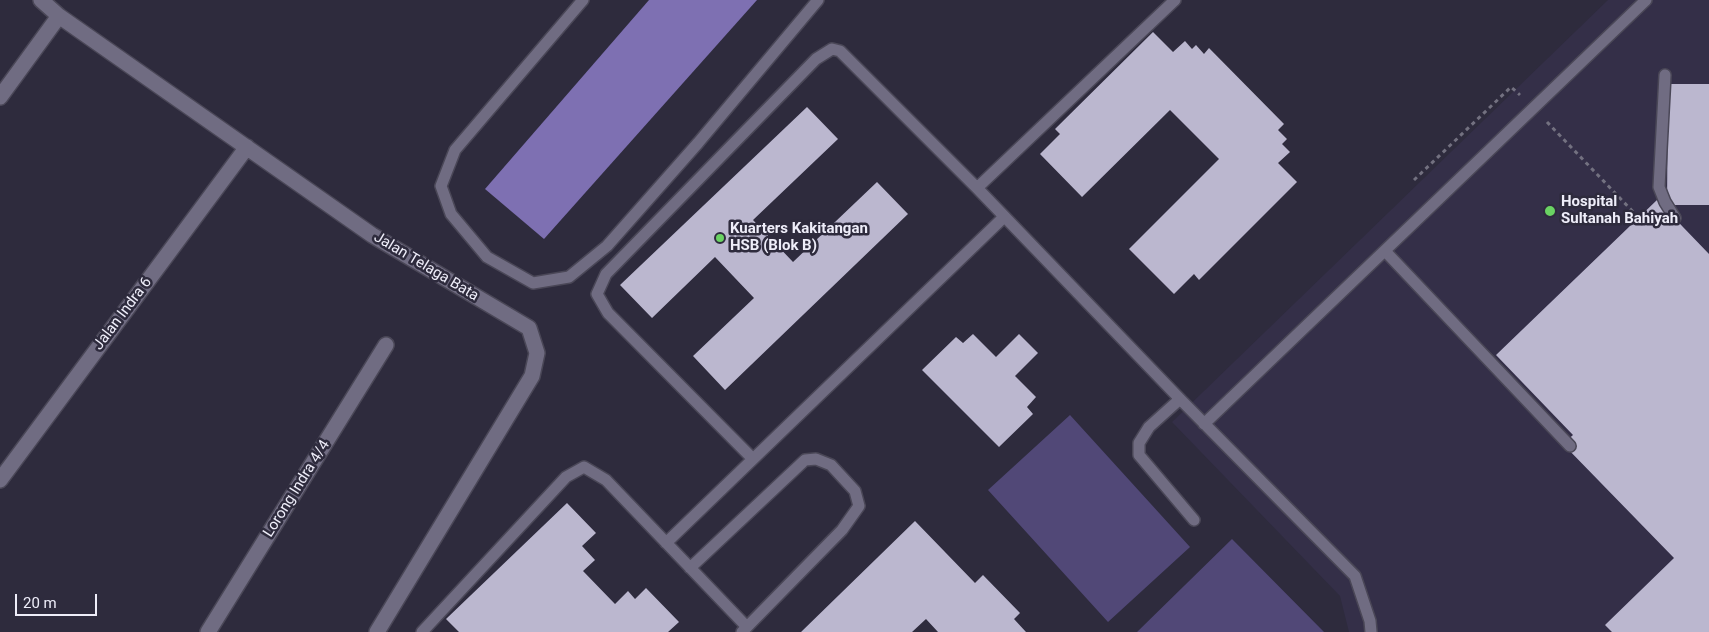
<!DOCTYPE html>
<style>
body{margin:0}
#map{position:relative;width:1709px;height:632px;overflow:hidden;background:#2e2b3d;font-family:Roboto,sans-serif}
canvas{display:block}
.scale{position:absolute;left:15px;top:594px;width:82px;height:22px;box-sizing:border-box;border:2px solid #eeedf9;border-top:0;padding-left:6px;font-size:15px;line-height:18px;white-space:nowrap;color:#eeedf9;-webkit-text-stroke:4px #2e2b3d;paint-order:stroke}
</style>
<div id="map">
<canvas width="1709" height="632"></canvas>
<div class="scale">20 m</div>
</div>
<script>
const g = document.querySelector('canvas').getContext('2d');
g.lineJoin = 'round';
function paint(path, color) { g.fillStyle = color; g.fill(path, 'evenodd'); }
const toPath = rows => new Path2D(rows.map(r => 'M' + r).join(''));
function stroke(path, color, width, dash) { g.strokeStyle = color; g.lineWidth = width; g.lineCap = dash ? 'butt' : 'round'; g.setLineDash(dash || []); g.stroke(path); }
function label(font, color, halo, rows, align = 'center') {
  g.font = font + ' Roboto,sans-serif'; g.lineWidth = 5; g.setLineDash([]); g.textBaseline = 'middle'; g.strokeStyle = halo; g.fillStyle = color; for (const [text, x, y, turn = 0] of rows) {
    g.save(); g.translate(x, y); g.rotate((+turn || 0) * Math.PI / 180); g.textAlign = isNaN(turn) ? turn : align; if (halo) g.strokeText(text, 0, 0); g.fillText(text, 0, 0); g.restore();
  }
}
paint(toPath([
 [1608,0,1709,0,1709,632,1349,632,1340,596,1172,422]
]), '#342f48');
paint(toPath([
 [1070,415,1190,547,1108,622,988,490],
 [1232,539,1324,632,1137,632]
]), '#514877');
paint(toPath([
 [649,0,757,0,544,239,485,189]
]), '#7e70b2');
paint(toPath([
 [1153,32,1173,52,1185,41,1192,49,1196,45,1204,54,1209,48,1284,124,1278,130,1287,139,1282,144,1290,152,1278,163,1297,182,1199,280,1194,274,1174,294,1129,249,1219,159,1170,110,1082,197,1040,154,1060,134,1055,129],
 [1668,84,1709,84,1709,205,1667,205],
 [807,107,838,139,753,220,793,262,877,182,908,214,725,390,693,356,754,298,715,257,652,318,620,285],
 [1657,200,1709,254,1709,632,1612,632,1605,625,1674,558,1563,444,1573,435,1496,355],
 [973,334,996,357,1019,334,1038,353,1015,376,1036,397,1027,407,1033,414,999,447,922,370,956,337,963,343],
 [567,503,596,533,582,546,595,560,583,571,615,604,628,591,635,599,646,588,679,622,668,632,459,632,446,619],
 [915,521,975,583,983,575,1020,613,1014,619,1026,632,938,632,926,619,912,632,801,632]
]), '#bbb7cf');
const lane = toPath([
 [583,0,455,150,441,186,451,214,487,257,533,283,569,277,607,246,698,143,818,0],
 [1665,75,1659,187,1665,202,1675,218],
 [977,188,1175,0],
 [1385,251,1570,446],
 [1180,399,1149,427,1139,443,1139,455,1194,520],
 [1204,424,1646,0],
 [753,459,608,313,597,294,606,274,816,59,832,49,840,51,977,188,1180,399,1355,576,1370,621,1371,632],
 [666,543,1004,217],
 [690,568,805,460,816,459,831,465,855,491,859,506,842,530,742,632],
 [422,632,566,477,584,467,606,480,747,627]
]);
const street = toPath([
 [41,0,59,16,372,235,529,328,537,353,532,376,377,632],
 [0,97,59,16],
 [0,480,247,147],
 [208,632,386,345]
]);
stroke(lane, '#4a4757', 14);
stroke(street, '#4a4757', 18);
stroke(toPath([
 [1547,122,1639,218],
 [1414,180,1511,87,1520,95]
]), '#737180', 3, [4, 4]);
stroke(lane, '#706c82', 11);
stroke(street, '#706c82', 15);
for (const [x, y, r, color] of [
 [1550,211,6,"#6ad363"],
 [720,238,5,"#6ad363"]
]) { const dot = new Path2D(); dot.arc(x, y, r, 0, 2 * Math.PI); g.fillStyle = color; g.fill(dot); stroke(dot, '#2e2b3d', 2); }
label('bold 15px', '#eeedf9', '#2e2b3d', [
 ["Hospital",1561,202],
 ["Sultanah Bahiyah",1561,219],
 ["Kuarters Kakitangan",730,229],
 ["HSB (Blok B)",730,246]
], 'left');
label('15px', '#eeedf9', '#2e2b3d', [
 ["Jalan Telaga Bata",426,267,31],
 ["Jalan Indra 6",123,314,-53],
 ["Lorong Indra 4/4",297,489,-58]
]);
</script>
